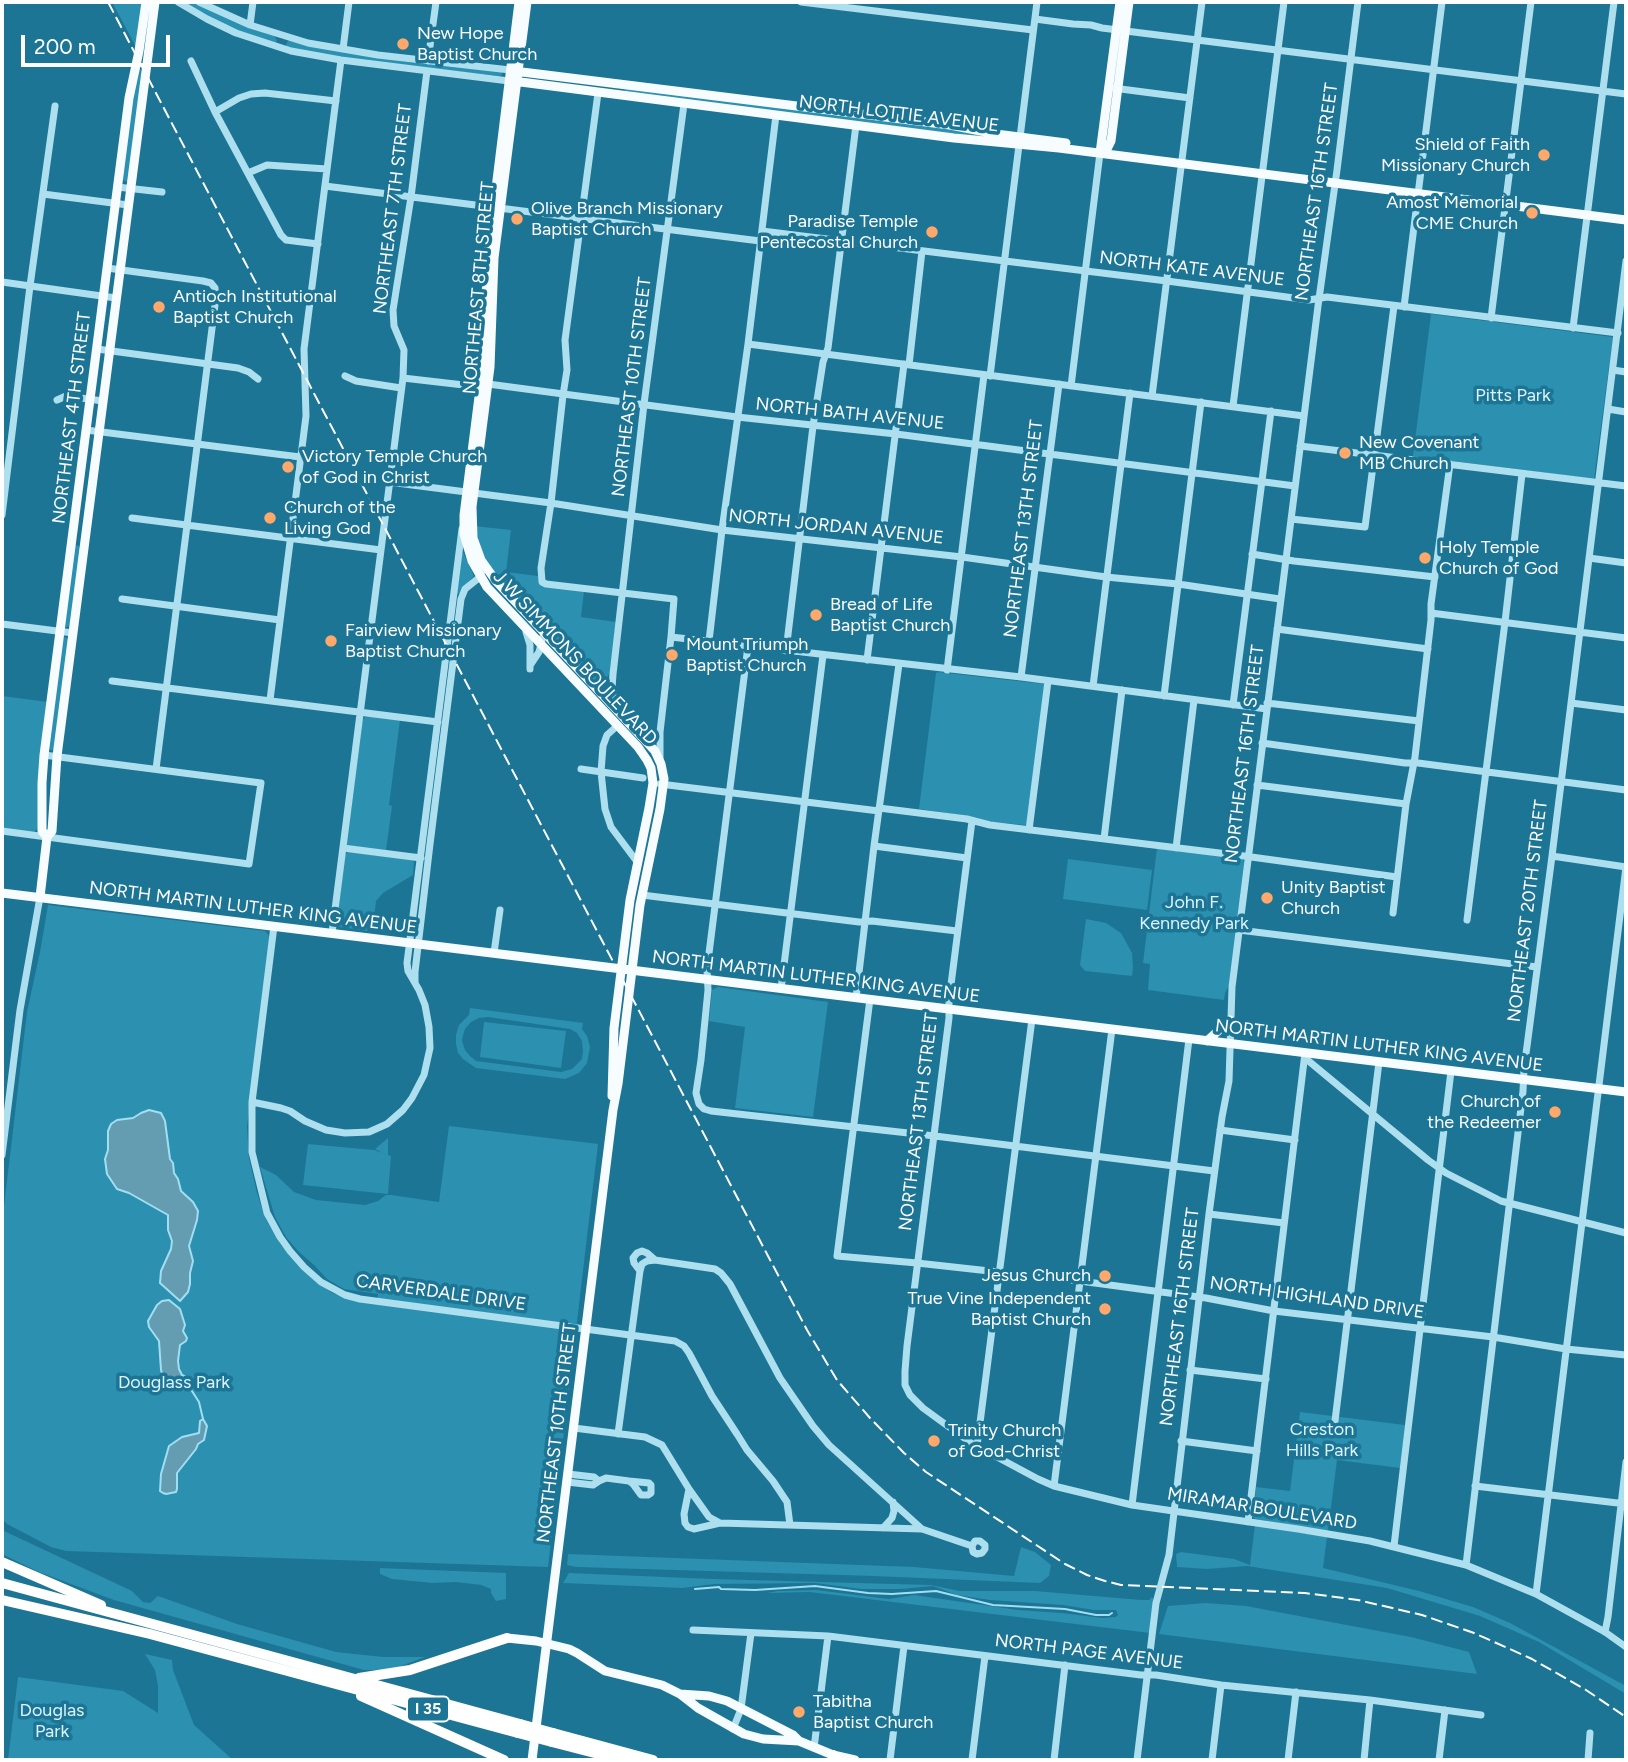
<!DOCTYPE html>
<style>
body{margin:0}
#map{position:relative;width:1628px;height:1762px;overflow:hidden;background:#1c7594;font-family:Figtree,sans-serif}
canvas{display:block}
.frame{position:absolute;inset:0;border:4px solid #fff;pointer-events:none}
.scale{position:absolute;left:21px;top:35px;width:149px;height:32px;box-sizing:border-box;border:4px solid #fff;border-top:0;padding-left:9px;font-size:21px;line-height:24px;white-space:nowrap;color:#fff;-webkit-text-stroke:5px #1c7594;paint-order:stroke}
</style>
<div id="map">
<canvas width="1628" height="1762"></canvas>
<div class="frame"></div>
<div class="scale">200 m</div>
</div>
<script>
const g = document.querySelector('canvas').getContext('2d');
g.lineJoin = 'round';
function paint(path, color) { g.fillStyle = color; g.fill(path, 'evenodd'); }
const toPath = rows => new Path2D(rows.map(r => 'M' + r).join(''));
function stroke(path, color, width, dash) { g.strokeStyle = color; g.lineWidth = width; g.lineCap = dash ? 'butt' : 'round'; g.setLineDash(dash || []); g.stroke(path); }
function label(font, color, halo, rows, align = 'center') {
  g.font = font + ' Figtree,sans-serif'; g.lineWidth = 7; g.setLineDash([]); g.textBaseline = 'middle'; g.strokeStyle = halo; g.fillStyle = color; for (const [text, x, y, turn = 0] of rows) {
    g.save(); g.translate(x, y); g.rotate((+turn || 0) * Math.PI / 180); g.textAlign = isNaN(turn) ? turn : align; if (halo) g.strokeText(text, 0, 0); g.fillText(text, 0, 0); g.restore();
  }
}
paint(toPath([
 [112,2,143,2,136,47],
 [180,2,192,2,249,27,274,36,277,40,276,43,247,36],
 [291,40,502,72,502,75,499,76,346,59,288,49,286,46,287,42],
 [138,66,142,72,128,180,127,182,121,179,131,104],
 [625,88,956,127,1013,141,624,92],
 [1431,314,1613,337,1594,479,1413,456],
 [474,526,511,530,506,572,538,576,546,587,549,588,560,587,584,591,581,617,616,622,610,672,605,682,599,684,596,683,498,580,480,551],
 [77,545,81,548,71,624,68,627,65,627,74,547],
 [463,552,474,576,462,588,459,594,457,594,462,554],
 [64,637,69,639,55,748,53,750,50,750,48,747,62,639],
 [938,672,1044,684,1045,686,1027,824,1025,825,992,822,974,817,919,809,936,673],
 [2,696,48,702,39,827,34,832,2,828],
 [369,716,400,720,389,805,392,806,386,850,348,846,346,843,362,721,365,717],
 [1157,848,1243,859,1244,863,1229,985,1225,993,1224,1000,1148,990,1150,964,1143,963],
 [349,852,412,860,414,862,413,875,383,893,376,901,373,926,367,931,340,927,337,922,345,854],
 [1068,859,1152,870,1147,910,1063,899],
 [48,905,265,931,270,937,247,1127,249,1158,257,1193,266,1220,281,1245,303,1269,332,1293,354,1301,377,1304,378,1294,344,1289,327,1279,314,1265,299,1252,286,1237,275,1217,260,1167,276,1175,294,1192,316,1200,365,1205,378,1201,386,1195,391,1195,439,1202,449,1126,598,1144,548,1567,66,1551,51,1547,7,1524,2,1519,2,1223,27,1012,40,952],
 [1086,919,1106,923,1121,933,1132,953,1133,968,1132,976,1085,971,1080,965],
 [718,987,828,1002,813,1117,735,1108,745,1027,709,1021,712,990],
 [470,1008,583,1023,582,1029,587,1036,590,1047,587,1063,579,1073,565,1079,476,1068,463,1059,458,1053,456,1044,456,1035,459,1025,469,1015],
 [488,1017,570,1029,577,1033,582,1041,583,1052,582,1059,572,1069,561,1072,476,1061,470,1056,465,1050,462,1041,463,1035,465,1029,471,1022,479,1018],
 [484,1022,566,1031,561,1068,480,1057],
 [388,1138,388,1155,391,1156,388,1194,303,1185,308,1144,374,1150,383,1153,375,1149],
 [1300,1412,1405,1425,1400,1468,1337,1460,1328,1531,1255,1519,1253,1517,1256,1487,1290,1491],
 [1255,1525,1327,1537,1323,1568,1419,1591,1473,1607,1510,1623,1626,1686,1626,1694,1539,1642,1480,1616,1387,1588,1247,1566,1207,1569,1177,1567,1176,1554,1181,1552,1234,1559,1250,1565],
 [2,1530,132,1591,143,1602,150,1603,158,1596,237,1624,336,1652,383,1657,425,1657,398,1667,383,1670,364,1670,114,1600,39,1572,2,1554],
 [1021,1547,1035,1552,1051,1565,1049,1576,1040,1583,873,1576,576,1567,567,1565,568,1554,914,1567,1014,1576],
 [380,1568,506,1573,506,1599,496,1601,491,1593,491,1589,481,1585,456,1582,433,1583,392,1579,380,1574],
 [569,1573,712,1579,931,1585,959,1591,1035,1591,1141,1600,1149,1600,1152,1597,1154,1601,1150,1633,810,1592,767,1593,778,1591,816,1590,889,1599,914,1595,1018,1610,1062,1613,1102,1618,1116,1617,1118,1615,1116,1610,1094,1610,1063,1605,990,1600,957,1595,933,1586,901,1589,862,1589,815,1583,714,1584,682,1588,563,1583],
 [1206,1603,1246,1606,1320,1620,1411,1637,1469,1652,1477,1674,1159,1634,1168,1606],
 [145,1654,172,1660,173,1670,194,1725,233,1760,8,1760,18,1677,123,1691,158,1713,158,1686,155,1670]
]), '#2c90b0');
const water = toPath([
 [149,1110,161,1113,165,1121,170,1159,173,1163,174,1173,178,1179,181,1191,193,1202,198,1211,197,1220,189,1246,193,1261,190,1273,190,1284,188,1292,180,1301,160,1283,161,1271,171,1249,172,1241,168,1230,168,1215,129,1193,117,1189,107,1174,105,1159,108,1150,108,1131,111,1124,117,1120,133,1118,141,1113,149,1110],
 [169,1300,180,1309,185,1325,183,1331,187,1338,186,1341,180,1345,178,1361,179,1369,182,1375,190,1379,192,1385,186,1390,182,1389,174,1379,163,1377,161,1370,159,1341,149,1327,148,1321,157,1305,162,1301,169,1300],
 [203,1419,207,1426,204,1440,198,1444,196,1449,177,1473,177,1489,176,1492,166,1494,163,1493,160,1491,161,1474,169,1446,182,1437,199,1433,200,1421,203,1419]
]);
paint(water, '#649db2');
stroke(water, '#a2def1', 2);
stroke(toPath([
 [190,1388,199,1402,203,1419],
 [695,1589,719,1587,721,1589,755,1590,815,1586,868,1593,892,1594,936,1591,993,1605,1065,1609,1096,1615,1109,1615,1112,1613]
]), '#a2def1', 2);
stroke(toPath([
 [178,2,207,19,236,33,291,51,341,60,509,81],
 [199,2,250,25,308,43,378,55,510,70],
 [801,2,1033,30],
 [1035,19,1073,24,1091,25,1102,28,1626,94],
 [250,25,253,2],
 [343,49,349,2],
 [191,61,215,112,281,235,286,240,318,244],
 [428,61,436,2],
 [1113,88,1190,98],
 [598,93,565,340,567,370,563,395,551,503,541,568,542,582,546,584,674,599,671,637,1021,677,1267,709],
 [215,112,239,98,251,94,265,93,336,101],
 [248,173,267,165,327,169],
 [325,186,760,241],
 [117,187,162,192],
 [43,194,128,205],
 [762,231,1167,281,1309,300,1327,297,1618,333],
 [107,268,203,281,211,283,215,288,216,297,156,769],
 [2,282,116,298],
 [1404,307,1442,2],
 [1491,318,1531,2],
 [1573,328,1614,2],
 [748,344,1304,416],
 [97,349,238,368,249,372,258,379],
 [909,365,922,251],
 [1613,370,1626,372],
 [345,376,356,381,401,388],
 [990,376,1037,2],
 [403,378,481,387,488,384,737,417,896,434,1295,486],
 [1071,386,1100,153],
 [1152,396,1202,2],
 [57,400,66,396,103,401],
 [1233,406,1284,2],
 [1608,409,1626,412],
 [86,430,300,457],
 [1300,446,1626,486],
 [389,482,551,503,722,530,962,557,1106,577,1178,584,1280,599],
 [2,515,30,286,55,106],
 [132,518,381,550],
 [1291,519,1365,527,1394,306],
 [1252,554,1294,561,1435,577],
 [1589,558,1626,563],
 [122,599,280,620],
 [1431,613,1626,638],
 [2,624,73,633],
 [1277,629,1428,649],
 [526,632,530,645,530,669],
 [709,641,722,530,748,344,776,115],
 [748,646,707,969,708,990,701,1060,696,1093,699,1104,704,1109,711,1111,935,1136,1214,1171],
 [786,651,813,426,823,362,828,348,856,125],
 [867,660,904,364],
 [531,664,539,652,544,632],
 [947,670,984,375],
 [1021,677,1059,384],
 [112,681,438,722],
 [1093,686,1130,393],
 [1164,696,1201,402],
 [270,700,306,416,304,349,341,60],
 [1267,703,1419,721],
 [1571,703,1626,710],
 [1233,705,1271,411],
 [615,707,612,689,613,674,644,404,684,104],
 [617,726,607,735,603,746,601,772,605,809,611,827,638,863],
 [1262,743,1405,763,1418,763,1626,790],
 [660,758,660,732,671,637],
 [581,769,643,778],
 [660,784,879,811],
 [1257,785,1406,804],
 [879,808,967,819,990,825,1244,856,1397,877],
 [972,821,949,1000,949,1018,907,1346,905,1371,905,1385,910,1395,923,1408,971,1443,1038,1479,1054,1486,1132,1505,1298,1529,1370,1541,1466,1565,1536,1594,1605,1632,1626,1647],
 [1029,830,1048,681],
 [2,831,249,864,261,783,44,755],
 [1104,839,1122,690],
 [874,846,967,858],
 [343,848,421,858],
 [1176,848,1194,700],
 [1552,856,1626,867],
 [642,895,859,922,872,921,957,931],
 [1393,913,1406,804,1415,757,1431,620,1431,604,1450,464],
 [1467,920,1505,622,1522,474],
 [274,926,252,1102,252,1152,267,1213,280,1237,290,1251,304,1267,321,1282,345,1295,360,1299,675,1341,684,1346,689,1353,712,1396,737,1434,747,1450,773,1481,787,1502,790,1525],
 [1239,930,1537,967],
 [332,933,403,378,404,350,394,326,393,310,411,197,427,71],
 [494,953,500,910],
 [415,982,415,972,430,844,461,599,465,589,480,577,482,571],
 [781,989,823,655],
 [856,998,874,846,899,664],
 [870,999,837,1256,917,1263,1080,1281,1206,1298,1274,1311,1493,1337,1566,1349,1626,1355],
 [1305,1058,1428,1160,1446,1173,1501,1201,1626,1233],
 [252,1102,281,1108,290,1111,305,1121,326,1130,345,1133,369,1132,387,1124,403,1110,412,1098,424,1075,430,1048,429,1027,425,1005,419,990,408,971,407,963,462,529],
 [1220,1130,1295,1140],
 [2,1155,20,1010,40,897],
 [1209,1214,1284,1223],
 [640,1271,642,1264,647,1261,655,1260],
 [1190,1370,1266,1379],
 [574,1428,645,1437,662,1445,689,1489,684,1514,685,1523,688,1527,694,1529,720,1523,922,1529,972,1546,973,1552,977,1554,982,1553,985,1549,985,1545,980,1541,975,1541,972,1546],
 [1334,1429,1379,1062],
 [618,1434,640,1271,634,1263,633,1258,637,1253,642,1251,647,1253,655,1260,715,1269,721,1273,730,1284,780,1378,813,1426,829,1445,922,1529],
 [1181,1441,1257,1451],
 [977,1446,1032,1019],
 [599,1481,606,1478,629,1481,633,1484,641,1495,648,1495,651,1493,651,1485,649,1483,629,1481],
 [567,1482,593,1485,599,1481,594,1477,568,1474],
 [1054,1486,1112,1029],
 [1475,1486,1626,1504],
 [689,1489,709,1517,720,1523],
 [1132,1505,1189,1039],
 [1248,1522,1305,1053],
 [883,1528,892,1518,894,1511,893,1502],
 [1394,1546,1451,1071],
 [1466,1565,1523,1091,1524,1069,1552,856,1626,261],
 [1536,1594,1626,867],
 [693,1630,828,1636,1141,1675,1156,1675,1221,1685,1370,1700,1481,1715],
 [1605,1632,1608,1617,1626,1462],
 [733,1729,741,1709,751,1633],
 [814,1748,828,1636],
 [890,1760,904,1646],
 [972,1760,985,1656],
 [1054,1760,1065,1665],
 [1137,1760,1156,1603,1169,1555,1209,1214,1222,1117,1229,1081,1232,987,1318,306,1337,170,1358,2],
 [1212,1760,1221,1685],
 [1288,1760,1296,1692],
 [1364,1760,1370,1700],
 [1439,1760,1445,1710],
 [1588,1760,1590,1733]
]), '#aedfef', 7);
stroke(toPath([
 [519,2,488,253,483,365,464,515,464,534,472,561,487,587,638,747,647,760,651,768,653,783,649,808,630,900,614,1028,612,1096],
 [527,2,494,258,490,367,472,507,473,538,481,560,496,581,655,751,661,764,664,779,660,809,640,905,618,1084,613,1110,532,1760],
 [514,71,950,125,996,134,1066,143],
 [513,81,954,138,1059,148,1626,220],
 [1100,153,1107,149,1111,141,1129,2],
 [1100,153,1120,2],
 [47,837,42,831,42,783,44,755,129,98,139,51,146,2],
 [2,893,1626,1092],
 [40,897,47,837,52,831,57,756,155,2],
 [1207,1041,1230,1020],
 [507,1638,536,1641,569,1649,577,1653,605,1671,662,1685,680,1694,698,1708,744,1734,763,1739,799,1741],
 [680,1694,709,1696,727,1701,793,1735,799,1741,833,1755,855,1760]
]), '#f6fcff', 9);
stroke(toPath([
 [2,1562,101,1605],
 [2,1583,520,1724],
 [2,1600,150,1634,518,1733],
 [359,1678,410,1670,507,1638],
 [361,1696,504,1760],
 [553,1733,653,1760],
 [552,1742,622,1760],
 [833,1755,838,1760]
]), '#fff', 10);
stroke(toPath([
 [108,2,807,1330,837,1380,870,1418,904,1453,926,1472,1065,1564,1087,1575,1105,1581,1121,1585,1305,1593,1358,1600,1422,1615,1474,1633,1532,1659,1586,1690,1626,1717]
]), '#fff', 2, [12, 5]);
stroke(toPath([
 [520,1724,553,1733],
 [518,1733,552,1742]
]), '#fff', 10);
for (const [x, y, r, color] of [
 [403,44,7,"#ffa86c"],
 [1544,155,7,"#ffa86c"],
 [1532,213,7,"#ffa86c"],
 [517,219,7,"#ffa86c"],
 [932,232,7,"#ffa86c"],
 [159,307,7,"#ffa86c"],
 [1345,453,7,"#ffa86c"],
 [288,467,7,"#ffa86c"],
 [270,518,7,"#ffa86c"],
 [1425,558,7,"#ffa86c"],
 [816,615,7,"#ffa86c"],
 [331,641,7,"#ffa86c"],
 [672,655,7,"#ffa86c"],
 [1267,898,7,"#ffa86c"],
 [1555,1112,7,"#ffa86c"],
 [1105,1276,7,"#ffa86c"],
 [1105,1309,7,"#ffa86c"],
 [934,1441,7,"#ffa86c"],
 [799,1712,7,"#ffa86c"]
]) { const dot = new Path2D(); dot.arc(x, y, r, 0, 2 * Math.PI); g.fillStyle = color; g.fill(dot); stroke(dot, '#1c7594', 2.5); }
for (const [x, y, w] of [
 [428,1709,42]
]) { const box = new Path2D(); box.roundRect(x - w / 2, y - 12.5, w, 25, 5); g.fillStyle = '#1c7594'; g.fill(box); stroke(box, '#fff', 2); }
label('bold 16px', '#fff', null, [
 ["I 35",428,1709]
]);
label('18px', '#fff', '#1c7594', [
 ["New Hope",417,34],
 ["Baptist Church",417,55],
 ["Shield of Faith",1530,145,"right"],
 ["Missionary Church",1530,166,"right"],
 ["Amost Memorial",1518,203,"right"],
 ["CME Church",1518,224,"right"],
 ["Olive Branch Missionary",531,209],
 ["Baptist Church",531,230],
 ["Paradise Temple",918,222,"right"],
 ["Pentecostal Church",918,243,"right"],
 ["Antioch Institutional",173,297],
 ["Baptist Church",173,318],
 ["New Covenant",1359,443],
 ["MB Church",1359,464],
 ["Victory Temple Church",302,457],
 ["of God in Christ",302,478],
 ["Church of the",284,508],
 ["Living God",284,529],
 ["Holy Temple",1439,548],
 ["Church of God",1439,569],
 ["Bread of Life",830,605],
 ["Baptist Church",830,626],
 ["Fairview Missionary",345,631],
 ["Baptist Church",345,652],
 ["Mount Triumph",686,645],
 ["Baptist Church",686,666],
 ["Unity Baptist",1281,888],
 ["Church",1281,909],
 ["Church of",1541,1102,"right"],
 ["the Redeemer",1541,1123,"right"],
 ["Jesus Church",1091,1276,"right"],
 ["True Vine Independent",1091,1299,"right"],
 ["Baptist Church",1091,1320,"right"],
 ["Trinity Church",948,1431],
 ["of God-Christ",948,1452],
 ["Tabitha",813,1702],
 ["Baptist Church",813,1723]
], 'left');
label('18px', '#fff', '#1c7594', [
 ["NORTH LOTTIE AVENUE",899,114,7],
 ["NORTHEAST 16TH STREET",1317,192,-82],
 ["NORTHEAST 7TH STREET",393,209,-83],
 ["NORTH KATE AVENUE",1192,269,7],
 ["NORTHEAST 8TH STREET",479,288,-85],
 ["NORTHEAST 10TH STREET",632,387,-83],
 ["NORTH BATH AVENUE",850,414,6],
 ["NORTHEAST 4TH STREET",72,418,-83],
 ["NORTH JORDAN AVENUE",836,527,6],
 ["NORTHEAST 13TH STREET",1024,529,-83],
 ["J W SIMMONS BOULEVARD",575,658,47],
 ["NORTHEAST 16TH STREET",1245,754,-83],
 ["NORTH MARTIN LUTHER KING AVENUE",253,908,7],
 ["NORTHEAST 20TH STREET",1528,911,-83],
 ["NORTH MARTIN LUTHER KING AVENUE",816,977,7],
 ["NORTH MARTIN LUTHER KING AVENUE",1379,1046,7],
 ["NORTHEAST 13TH STREET",919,1122,-83],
 ["CARVERDALE DRIVE",441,1293,8],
 ["NORTH HIGHLAND DRIVE",1317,1298,8],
 ["NORTHEAST 16TH STREET",1180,1317,-83],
 ["NORTHEAST 10TH STREET",557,1433,-83],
 ["MIRAMAR BOULEVARD",1262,1509,9],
 ["NORTH PAGE AVENUE",1089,1652,7]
]);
label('18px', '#dbf3fc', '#1c7594', [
 ["Pitts Park",1513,396],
 ["John F.",1194,903],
 ["Kennedy Park",1194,924],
 ["Douglass Park",174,1383],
 ["Creston",1322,1430],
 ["Hills Park",1322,1451],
 ["Douglas",52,1711],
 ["Park",52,1732]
]);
</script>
